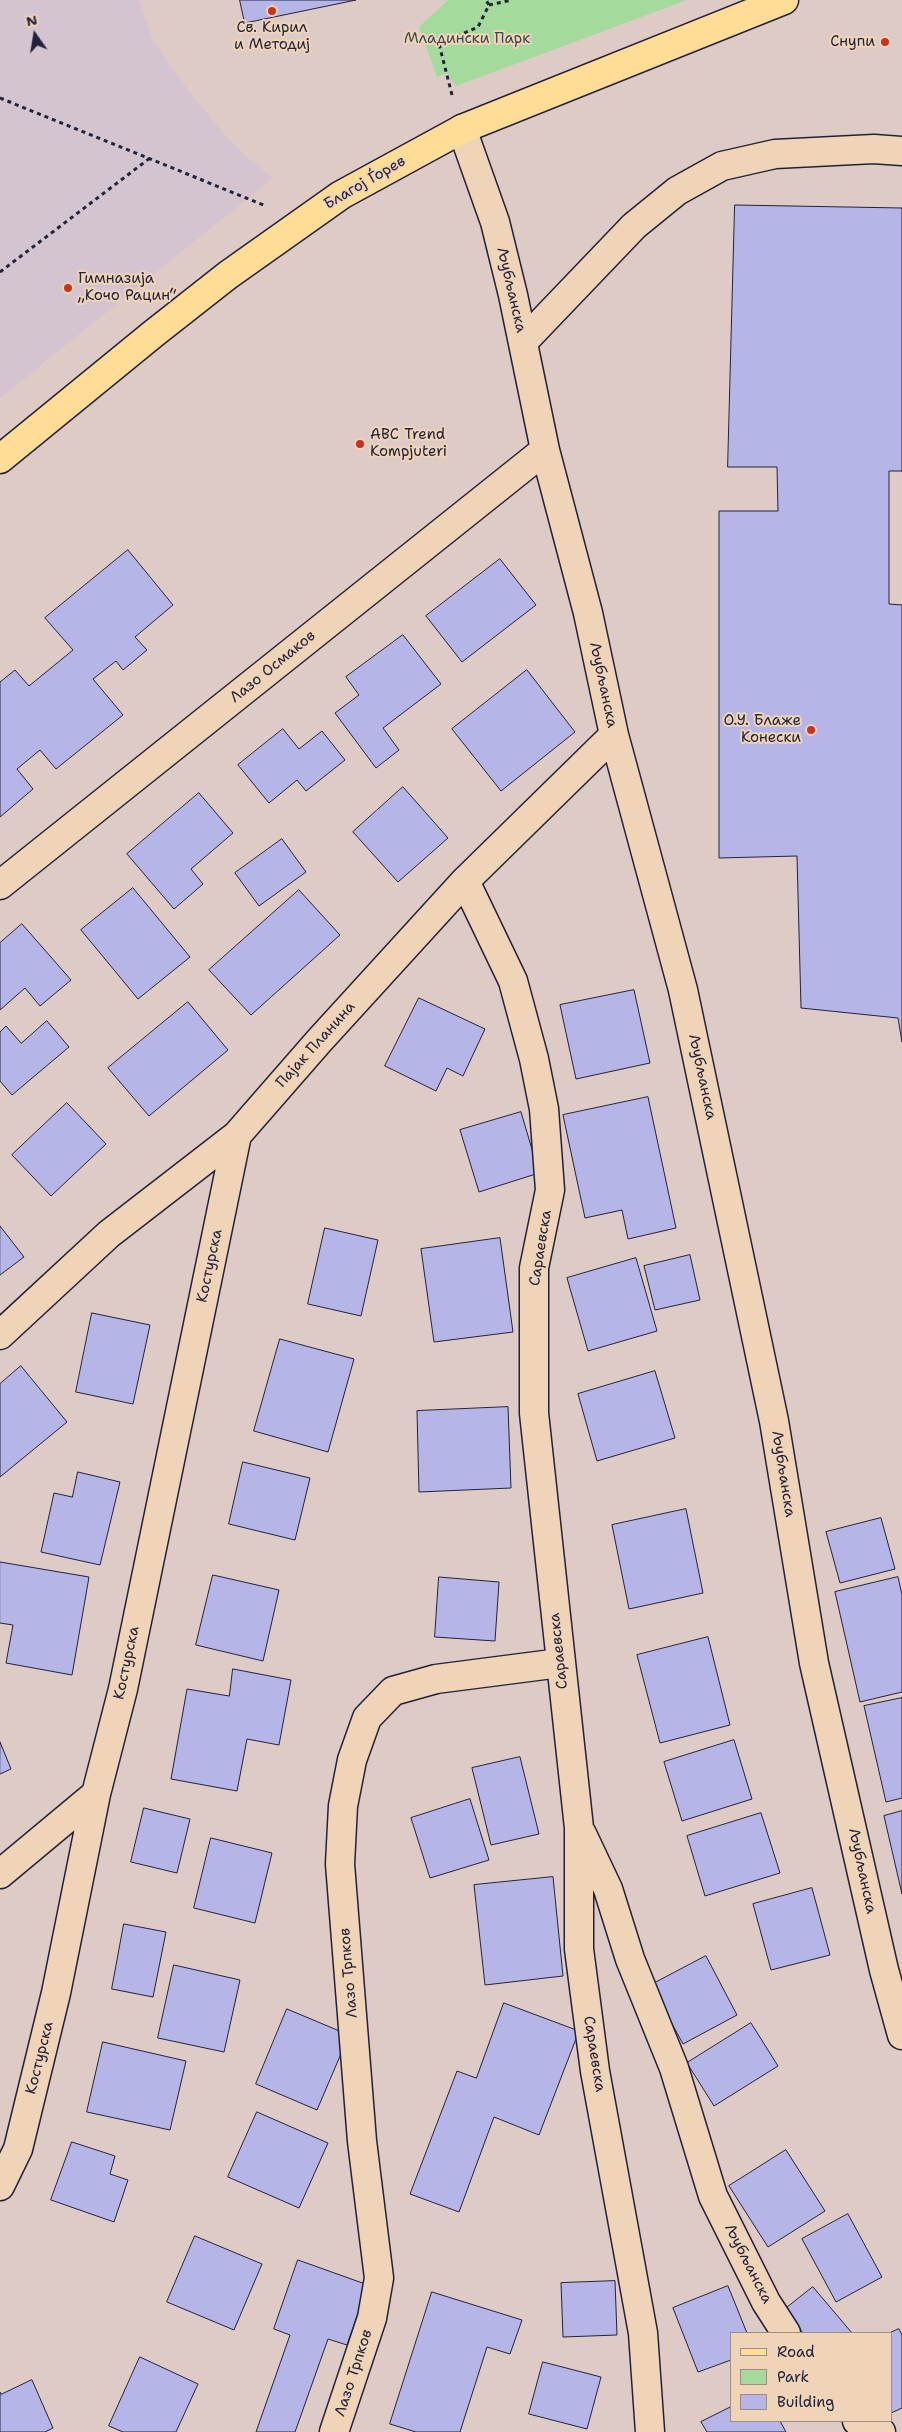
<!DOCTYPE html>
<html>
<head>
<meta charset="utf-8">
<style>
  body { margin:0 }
  #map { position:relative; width:902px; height:2432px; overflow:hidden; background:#dfcbc5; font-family:"Shantell Sans",sans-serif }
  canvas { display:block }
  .legend { position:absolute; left:730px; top:2332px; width:162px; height:90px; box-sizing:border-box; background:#f0d4b7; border:1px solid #9e8d85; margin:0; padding:6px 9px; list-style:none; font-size:15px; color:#22223b }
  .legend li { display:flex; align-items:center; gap:10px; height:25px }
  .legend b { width:25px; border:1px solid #9e8d85 }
  .north { position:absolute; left:10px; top:10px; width:50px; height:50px; -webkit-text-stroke:4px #f0d4b7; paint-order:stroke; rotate:347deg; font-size:14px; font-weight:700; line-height:20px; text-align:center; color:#22223b }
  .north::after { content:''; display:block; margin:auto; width:18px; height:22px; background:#22223b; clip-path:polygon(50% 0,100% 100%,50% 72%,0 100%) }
</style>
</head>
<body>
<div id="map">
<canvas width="902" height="2432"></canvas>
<ul class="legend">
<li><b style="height:6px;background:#ffdd96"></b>Road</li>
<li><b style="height:14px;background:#a5da9d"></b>Park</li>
<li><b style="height:14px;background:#b6b5e7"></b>Building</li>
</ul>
<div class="north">N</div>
</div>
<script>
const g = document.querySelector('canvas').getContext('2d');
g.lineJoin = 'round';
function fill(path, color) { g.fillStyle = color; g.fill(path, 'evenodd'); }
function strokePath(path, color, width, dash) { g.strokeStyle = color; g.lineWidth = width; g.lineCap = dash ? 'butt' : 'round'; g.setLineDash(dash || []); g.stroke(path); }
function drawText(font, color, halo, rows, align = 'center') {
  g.font = font + ' "Shantell Sans",sans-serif'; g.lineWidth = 4; g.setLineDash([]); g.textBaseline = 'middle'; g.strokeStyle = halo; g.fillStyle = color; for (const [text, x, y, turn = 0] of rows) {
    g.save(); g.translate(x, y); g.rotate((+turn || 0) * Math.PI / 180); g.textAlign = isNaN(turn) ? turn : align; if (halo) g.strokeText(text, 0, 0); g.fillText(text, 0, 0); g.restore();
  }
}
const built = new Path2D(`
  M0 0H139L153 41 187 89 225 135 249 159 273 178 0 398Z`);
const green = new Path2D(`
  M448 0H687L456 86 447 73 437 77 419 27Z`);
const building = new Path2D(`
  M240 0H356L245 23Z
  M735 205 902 208V471H889V604L902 605V1042L898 1018 801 1008 797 856 719 858V511H778L777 467H728Z
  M128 550 173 605 135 637 147 650 123 670 116 661 93 679 123 715 56 769 40 750 17 769 33 789 0 817V682L15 670 29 686 73 650 45 618Z
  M500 559 536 605 462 662 426 616Z
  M403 635 441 684 383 728 399 750 376 768 335 713 359 695 346 677Z
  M527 670 575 732 501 791 452 729Z
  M283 729 299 749 322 731 345 760 306 791 297 780 269 803 238 765Z
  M403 787 448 838 398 882 353 832Z
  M199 793 233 833 191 869 203 884 174 909 127 854Z
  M282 839 306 872 259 906 235 873Z
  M133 888 190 957 138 999 81 930Z
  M299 890 340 935 251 1015 209 970Z
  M22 924 71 980 40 1006 25 988 0 1010V943Z
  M634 990 650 1063 576 1079 560 1005Z
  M419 998 485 1029 463 1076 447 1068 436 1091 385 1066Z
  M188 1002 228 1050 149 1116 108 1068Z
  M47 1021 69 1047 12 1095 0 1081V1032L6 1026 21 1043Z
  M648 1097 676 1228 628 1239 622 1210 585 1218 563 1115Z
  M67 1103 106 1144 51 1196 12 1155Z
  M521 1112 539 1173 479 1192 460 1130Z
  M0 1226 24 1257 0 1275Z
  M325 1228 378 1240 361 1316 308 1304Z
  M500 1238 513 1332 434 1342 421 1249Z
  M690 1255 700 1300 655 1310 644 1266Z
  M636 1258 657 1331 588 1351 567 1278Z
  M92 1313 150 1325 133 1404 76 1392Z
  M280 1339 354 1359 328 1452 254 1431Z
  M21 1366 67 1422 0 1477V1384Z
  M655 1371 675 1438 597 1461 578 1394Z
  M508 1407 511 1488 419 1492 417 1411Z
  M243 1462 310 1478 295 1540 229 1524Z
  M78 1472 120 1482 100 1565 41 1552 54 1493 72 1497Z
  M686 1509 703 1593 629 1609 612 1525Z
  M881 1518 895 1569 840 1583 826 1532Z
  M0 1562 89 1577 72 1675 6 1663 13 1625 0 1623Z
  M213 1575 279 1590 263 1661 196 1645Z
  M439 1577 499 1582 495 1641 435 1637Z
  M898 1577 902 1595V1692L860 1702 835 1592Z
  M708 1637 730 1725 660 1743 637 1655Z
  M233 1669 291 1680 279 1745 247 1739 237 1791 171 1779 187 1689 229 1696Z
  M902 1698V1798L886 1802 864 1706Z
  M734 1740 752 1799 682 1821 664 1762Z
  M0 1742 11 1769 0 1774Z
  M520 1757 539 1834 491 1845 472 1768Z
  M470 1799 489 1860 430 1878 411 1818Z
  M144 1808 190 1819 177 1873 131 1862Z
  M902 1811V1894L884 1816Z
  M761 1813 780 1873 705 1896 687 1836Z
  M211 1838 272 1853 255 1923 194 1908Z
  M553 1877 563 1976 485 1985 474 1885Z
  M812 1888 830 1955 771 1970 753 1904Z
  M124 1924 166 1932 153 1997 112 1989Z
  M706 1956 737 2015 683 2044 651 1985Z
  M174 1965 240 1980 224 2052 158 2038Z
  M504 2003 579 2031 539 2135 494 2117 459 2212 410 2194 457 2071 476 2078Z
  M287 2009 349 2035 317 2110 256 2084Z
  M751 2023 778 2066 714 2106 687 2063Z
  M103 2042 186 2061 170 2130 87 2112Z
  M257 2112 328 2143 299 2208 228 2177Z
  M72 2142 115 2156 110 2174 128 2180 114 2222 51 2200Z
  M786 2150 825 2211 768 2247 729 2186Z
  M848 2214 882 2277 836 2302 802 2239Z
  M195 2236 262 2264 234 2330 167 2302Z
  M298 2260 368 2285 347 2345 328 2339 295 2432H256L290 2335 274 2329Z
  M615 2281 617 2335 563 2337 561 2283Z
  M728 2286 747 2333H731V2360L698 2372 673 2308Z
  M813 2287 852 2333H803L784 2310Z
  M432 2292 522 2320 510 2354 487 2347 460 2432H416L390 2424Z
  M899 2329 902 2335V2408L891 2413 890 2333Z
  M140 2357 198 2384 176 2432H123L109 2426Z
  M543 2362 601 2377 587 2429 529 2414Z
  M32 2380 53 2428 45 2432H0V2392L1 2394Z
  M731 2407V2421H780L786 2432H707L701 2422Z`);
const path = new Path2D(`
  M489 5 512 0
  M452 95 439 44 478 27 489 5 486 0
  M0 98 266 206
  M0 272 150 158`);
const minor = new Path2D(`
  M462 129 495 222 513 295 545 450 588 613 614 735 683 990 774 1421 814 1663 884 1970 902 2035
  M523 342 634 226 677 191 722 166 775 154 874 149 902 151
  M465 881 513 981 534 1059 544 1109 550 1190 534 1268V1413L579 1828V1949L595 2071 643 2333 650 2432
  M0 885 545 450
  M0 1335 109 1234 237 1135 319 1041 465 881 614 735
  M582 1834 608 1889 630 1959 674 2068 713 2196 766 2302 786 2333
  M0 1874 96 1794
  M0 2186 18 2149 56 1993 96 1794 123 1689 237 1135
  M857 2421 881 2432
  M334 2432 372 2318 379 2278 362 2141 340 1864 343 1806 352 1760 367 1718 393 1691 436 1679 560 1663`);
const major = new Path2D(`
  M0 459 153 334 228 275 341 195 462 129 784 0`);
const markers = [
  [272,11,5,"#c8321e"],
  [885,42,5,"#c8321e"],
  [68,288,5,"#c8321e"],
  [360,444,5,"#c8321e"],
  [811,730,5,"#c8321e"]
];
const poiNames = [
  ["Св. Кирил",272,28,"center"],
  ["и Методиј",272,45,"center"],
  ["Снупи",875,42],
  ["Гимназија",78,279,"left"],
  ["„Кочо Рацин“",78,296,"left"],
  ["ABC Trend",370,435,"left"],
  ["Kompjuteri",370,452,"left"],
  ["О.У. Блаже",801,721],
  ["Конески",801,738]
];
const parkNames = [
  ["Младински Парк",467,39]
];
const streetNames = [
  ["Благој Ѓорев",365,183,-30],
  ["Љубљанска",511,290,77],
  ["Лазо Осмаков",273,667,-39],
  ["Љубљанска",603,685,78],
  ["Пајак Планина",316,1045,-48],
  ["Љубљанска",702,1077,78],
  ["Сараевска",541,1248,-81],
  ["Костурска",210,1266,-78],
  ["Љубљанска",783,1474,81],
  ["Сараевска",559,1651,-96],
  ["Костурска",127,1663,-78],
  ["Љубљанска",862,1871,78],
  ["Лазо Трпков",349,1973,-95],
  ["Сараевска",594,2054,81],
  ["Костурска",40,2058,-76],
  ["Љубљанска",748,2264,63],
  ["Лазо Трпков",354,2373,-72]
];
fill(built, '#d3c4cf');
fill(green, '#a5da9d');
fill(building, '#b6b5e7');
strokePath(building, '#22223b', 1);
strokePath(minor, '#22223b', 31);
strokePath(major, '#22223b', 31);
strokePath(path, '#22223b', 3, [4, 4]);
strokePath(minor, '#f0d4b7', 28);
strokePath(major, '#ffdd96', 28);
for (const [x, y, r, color] of markers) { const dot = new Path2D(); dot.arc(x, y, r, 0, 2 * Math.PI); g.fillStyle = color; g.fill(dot); strokePath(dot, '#f0d4b7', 2); }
drawText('15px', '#22223b', '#f0d4b7', poiNames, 'right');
drawText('15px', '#3c474f', '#f0d4b7', parkNames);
drawText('15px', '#22223b', '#f0d4b7', streetNames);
</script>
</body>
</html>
